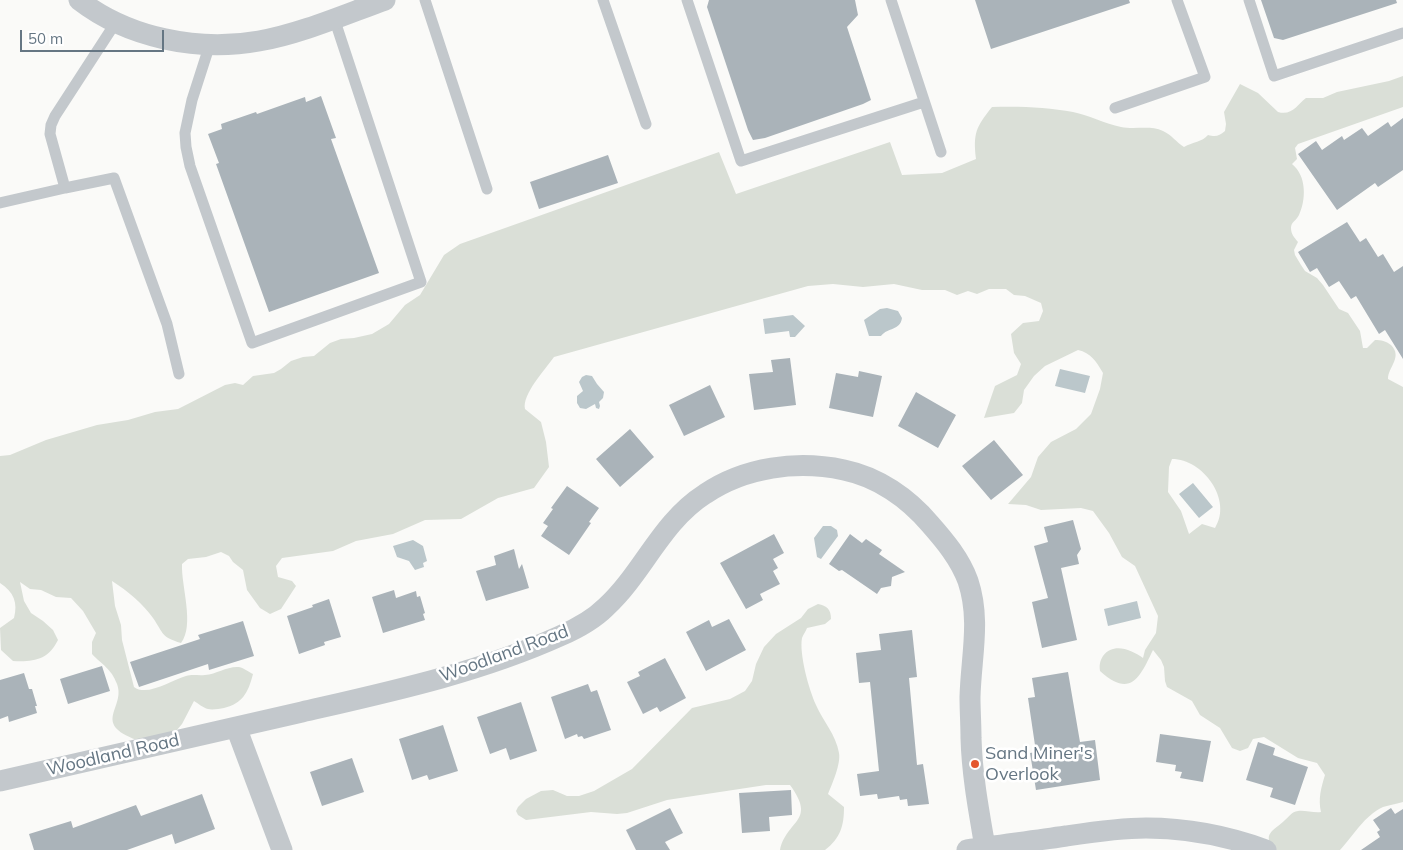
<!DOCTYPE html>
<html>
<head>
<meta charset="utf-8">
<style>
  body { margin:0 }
  #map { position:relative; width:1403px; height:850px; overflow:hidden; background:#fafaf8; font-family:Mulish,sans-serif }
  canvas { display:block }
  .scale { position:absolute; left:20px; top:30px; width:144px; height:22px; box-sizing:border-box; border:2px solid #657683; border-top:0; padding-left:6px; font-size:15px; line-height:18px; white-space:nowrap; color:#657683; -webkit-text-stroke:4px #fff; paint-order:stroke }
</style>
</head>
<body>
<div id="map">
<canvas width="1403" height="850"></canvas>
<div class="scale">50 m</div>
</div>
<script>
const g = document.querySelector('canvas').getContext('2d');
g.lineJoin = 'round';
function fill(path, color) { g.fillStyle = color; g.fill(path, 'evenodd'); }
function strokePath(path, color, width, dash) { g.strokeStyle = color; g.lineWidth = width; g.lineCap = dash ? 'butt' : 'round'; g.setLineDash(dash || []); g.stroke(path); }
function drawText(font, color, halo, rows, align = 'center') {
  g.font = font + ' Mulish,sans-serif'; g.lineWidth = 5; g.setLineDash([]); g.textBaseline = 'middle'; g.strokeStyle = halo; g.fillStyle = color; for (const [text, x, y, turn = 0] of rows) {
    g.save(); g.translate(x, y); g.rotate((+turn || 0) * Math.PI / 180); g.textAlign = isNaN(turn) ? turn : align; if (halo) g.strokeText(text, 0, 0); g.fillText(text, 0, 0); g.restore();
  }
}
const green = new Path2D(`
  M1403 76V107L1298 144 1295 148 1297 159 1292 164C1307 176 1306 200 1299 215 1296 221 1291 222 1291 228 1291 234 1294 237 1298 242L1294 250 1295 255 1301 265 1305 271 1317 278 1323 285 1339 309 1348 313 1360 331 1363 348H1367L1375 340C1381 340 1386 341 1391 345 1403 357 1388 367 1388 379L1403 387V802C1397 804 1389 805 1383 807 1364 816 1354 835 1340 850H1276C1260 834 1274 831 1285 820 1290 816 1291 812 1298 811 1304 810 1314 813 1321 812 1318 799 1321 788 1325 775L1317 763 1298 758 1264 737 1253 739 1248 748 1240 751 1232 748 1220 728 1200 715 1192 701 1167 687 1165 681 1164 667 1161 660 1153 650C1140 677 1131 699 1100 671 1099 665 1100 661 1103 656 1114 642 1131 650 1143 658L1145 650 1156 633 1158 616 1135 566 1122 557 1109 533 1093 511 1081 508 1041 510 1026 505 1008 504 1031 477 1038 457 1051 442 1076 429 1091 414 1100 389 1103 373C1096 361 1091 353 1078 350L1045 366 1034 376 1024 390 1022 403 1014 413 984 418 995 386 1017 375 1021 364 1014 353 1011 334 1023 323 1039 321 1043 311 1041 303 1025 296 1014 295 1006 289H989L977 294 968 291 957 295 945 290H922L894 284 863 287 833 284 808 286 554 357C545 370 522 394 525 409L541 422 546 442 549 467 534 488 498 498 461 519 425 520 393 534 356 541 333 551 282 558 276 566 278 577 292 581 296 586 281 609 270 614 260 608 247 590 243 570 233 562 229 556 221 552 206 557 188 559 182 564C181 586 195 625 181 643 161 637 164 634 153 618 143 604 128 591 112 581L115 606 121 625 122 640 134 687C147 697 172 680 186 676 193 674 198 676 205 675 217 674 227 666 239 667 244 668 249 672 253 674 248 693 243 703 224 708 219 709 212 710 208 709 203 708 198 703 194 701L182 724 176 731 137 740C91 723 126 708 117 684 111 668 102 665 92 654V642L96 633 83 611 71 598 56 597 41 590 30 589 20 582 24 601 31 613 43 621 53 630 58 640C48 660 34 662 13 661L1 650 0 628 14 618C18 603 14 592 0 583V456L10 455 46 440 97 425 128 420 155 412 178 409 225 385 235 383 243 385 253 376 274 373 281 369 291 361 303 357 314 356 330 343 341 339 354 338 372 334 389 324 405 305 420 295 444 255 460 244 719 152 736 194 890 142 902 175 942 173 976 159C973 133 976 127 992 107 1018 106 1048 107 1073 112 1089 115 1105 124 1121 127 1135 130 1150 125 1163 131 1172 135 1176 142 1184 147 1193 142 1202 142 1208 135 1216 137 1219 136 1225 131L1226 124 1224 112 1240 84 1258 93 1278 112C1292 116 1297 105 1306 98H1323L1337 92 1389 81ZM1172 459C1203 459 1233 500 1215 528L1202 524 1189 534 1181 511 1168 492 1169 467Z
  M818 604C827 606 831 609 831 619L825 624 807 628C806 631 803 635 802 638 799 654 809 690 816 705 823 721 836 735 839 753 841 764 832 784 828 794L844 807C844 825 841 838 825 850H780C787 819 817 822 790 785H766L667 800 627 813 617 814 591 812 526 820 518 815 516 811 518 807 526 799 541 791 553 790 567 796H579L594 791 632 769 692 708 730 699 745 691 752 681 756 664 764 647 776 634 801 618 808 609Z`);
const water = new Path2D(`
  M887 308 898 311 902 318C900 331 888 327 881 336H869L864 320 880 309Z
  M793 315 805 326 795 337H790L789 331 765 334 763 319Z
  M1060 369 1090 376 1085 393 1055 386Z
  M586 375 592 376 597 384 604 392 603 398 599 402 600 406 599 409 596 408 595 404 586 409 580 408 577 403V396L583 391 579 382 582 377Z
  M1193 483 1213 507 1199 518 1179 494Z
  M823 526H831L837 530 838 536 821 559 817 557 814 538Z
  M413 540 423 546 427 561 423 563 424 567 415 570 409 561 397 557 393 546Z
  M1137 601 1141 618 1108 626 1104 609Z`);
const building = new Path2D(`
  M709 0H855L858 15 847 27 871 100 863 104 765 138 753 140 748 130 707 7Z
  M975 0H1129L1130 3 991 49Z
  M1261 0H1396L1397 3 1283 40 1274 38Z
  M321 96 336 138 331 139 379 273 269 312 216 164 219 163 208 134 222 129 221 124 256 112 257 114 305 97 306 102Z
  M1403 118V170L1378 187 1375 183 1337 210 1298 154 1316 141 1322 150 1342 136 1344 140 1362 128 1368 136 1388 122 1391 127Z
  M608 155 618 183 539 209 530 182Z
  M1347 222 1360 242 1366 238 1378 257 1383 254 1394 272 1403 266V359L1385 330 1379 334 1356 296 1351 299 1339 281 1329 287 1317 268 1310 272 1298 252Z
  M790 358 796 405 754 410 749 374 773 372 771 360Z
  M859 371 882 376 873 417 829 408 836 373 858 377Z
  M710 385 725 417 684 436 669 405Z
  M916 392 956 415 938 448 898 426Z
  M630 429 654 457 620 487 596 459Z
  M994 440 1023 475 991 500 962 466Z
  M567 486 599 508 589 522 591 523 569 555 541 536 548 526 543 523 553 509 551 508Z
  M1073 520 1081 549 1077 555 1079 564 1061 568 1077 640 1042 648 1032 602 1048 598 1034 546 1048 542 1044 527Z
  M774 534 784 553 773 559 778 568 773 571 780 584 760 594 763 600 746 609 720 563Z
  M850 534 862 543 866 539 882 550 879 554 905 572 892 577 891 586 881 588 877 594 842 570 839 571 829 564Z
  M514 549 519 569 522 564 529 588 486 601 476 571 496 565 494 556Z
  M394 590 396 598 416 591 417 597 420 596 425 613 423 614 425 620 383 633 372 597Z
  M329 599 341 637 324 642 325 645 299 654 287 616 313 607 312 605Z
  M729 619 746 650 706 671 686 632 709 620 712 627Z
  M243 621 254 656 209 670 208 664 139 687 130 662 200 639 198 635Z
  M912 630 917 677 909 678 917 765 923 764 929 804 908 806 907 799 900 800 899 796 878 799 877 794 860 796 857 774 879 771 870 682 859 683 856 653 881 650 879 634Z
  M665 658 686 698 660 712 657 707 643 714 627 682 640 676 638 672Z
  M102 666 110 691 68 704 60 679Z
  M1068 672 1080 742 1095 740 1100 780 1036 790 1030 753 1036 752 1028 698 1035 697 1032 678Z
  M24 673 29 689H32L37 706H35L37 713 9 722 8 716 0 719V680Z
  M588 684 591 692 597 690 611 730 584 739 582 736 578 737 577 734 565 739 551 697Z
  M521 702 537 751 510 760 506 748 490 754 477 717Z
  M443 725 458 771 429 780 427 775 412 780 399 739Z
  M1160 734 1211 741 1203 782 1180 778 1182 772 1175 771 1176 765 1156 762Z
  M1258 742 1275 748 1273 755 1308 767 1295 805 1270 797 1273 788 1246 780Z
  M352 758 364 792 322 806 310 772Z
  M791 790 792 815 769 817 770 831 742 833 739 793Z
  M202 794 215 829 175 844 172 834 127 850H34L29 834 71 821 73 828 136 805 141 816Z
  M670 808 683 833 665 842 670 850H636L626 830Z
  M1391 808 1395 814 1403 809V850H1361L1380 837 1377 832 1380 830 1373 820Z`);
const service = new Path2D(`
  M425 0 487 189
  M603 0 646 124
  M687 0 741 161 924 102
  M891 0 941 152
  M1249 0 1274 76 1403 33
  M210 44 192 100 185 133 186 147 190 166 252 343 421 282 334 18
  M1115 108 1205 77 1177 0
  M65 188 114 178 167 324 179 374
  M0 203 65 188 50 134 51 125 55 116 116 22`);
const minor = new Path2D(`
  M79 0C128 38 198 52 259 41 300 34 346 14 385 0
  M236 727 282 850
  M0 781C101 758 202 735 302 712 389 692 478 673 560 636 576 629 593 620 606 607 643 573 661 522 705 494 745 467 797 460 844 470 878 477 908 498 930 524 945 541 960 559 968 581 981 620 971 657 970 697 970 711 971 724 971 738 972 775 979 812 985 847
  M967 850C1000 845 1033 841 1066 836 1093 832 1119 828 1146 828 1186 828 1228 836 1266 850`);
const markers = [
  [975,764,5,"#e4572e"]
];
const streetNames = [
  ["Woodland Road",504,654,-20],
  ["Woodland Road",113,755,-13]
];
const poiNames = [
  ["Sand Miner's",985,754],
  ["Overlook",985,775]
];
fill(green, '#dadfd7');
fill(water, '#bbc7cb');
fill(building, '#aab3b9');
strokePath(service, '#c3c8cc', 11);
strokePath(minor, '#c3c8cc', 21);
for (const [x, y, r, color] of markers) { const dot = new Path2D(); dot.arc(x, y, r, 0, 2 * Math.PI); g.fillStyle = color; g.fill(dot); strokePath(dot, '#fff', 2); }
drawText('18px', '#657683', '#fff', streetNames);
drawText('18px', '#657683', '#fff', poiNames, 'left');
</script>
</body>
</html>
